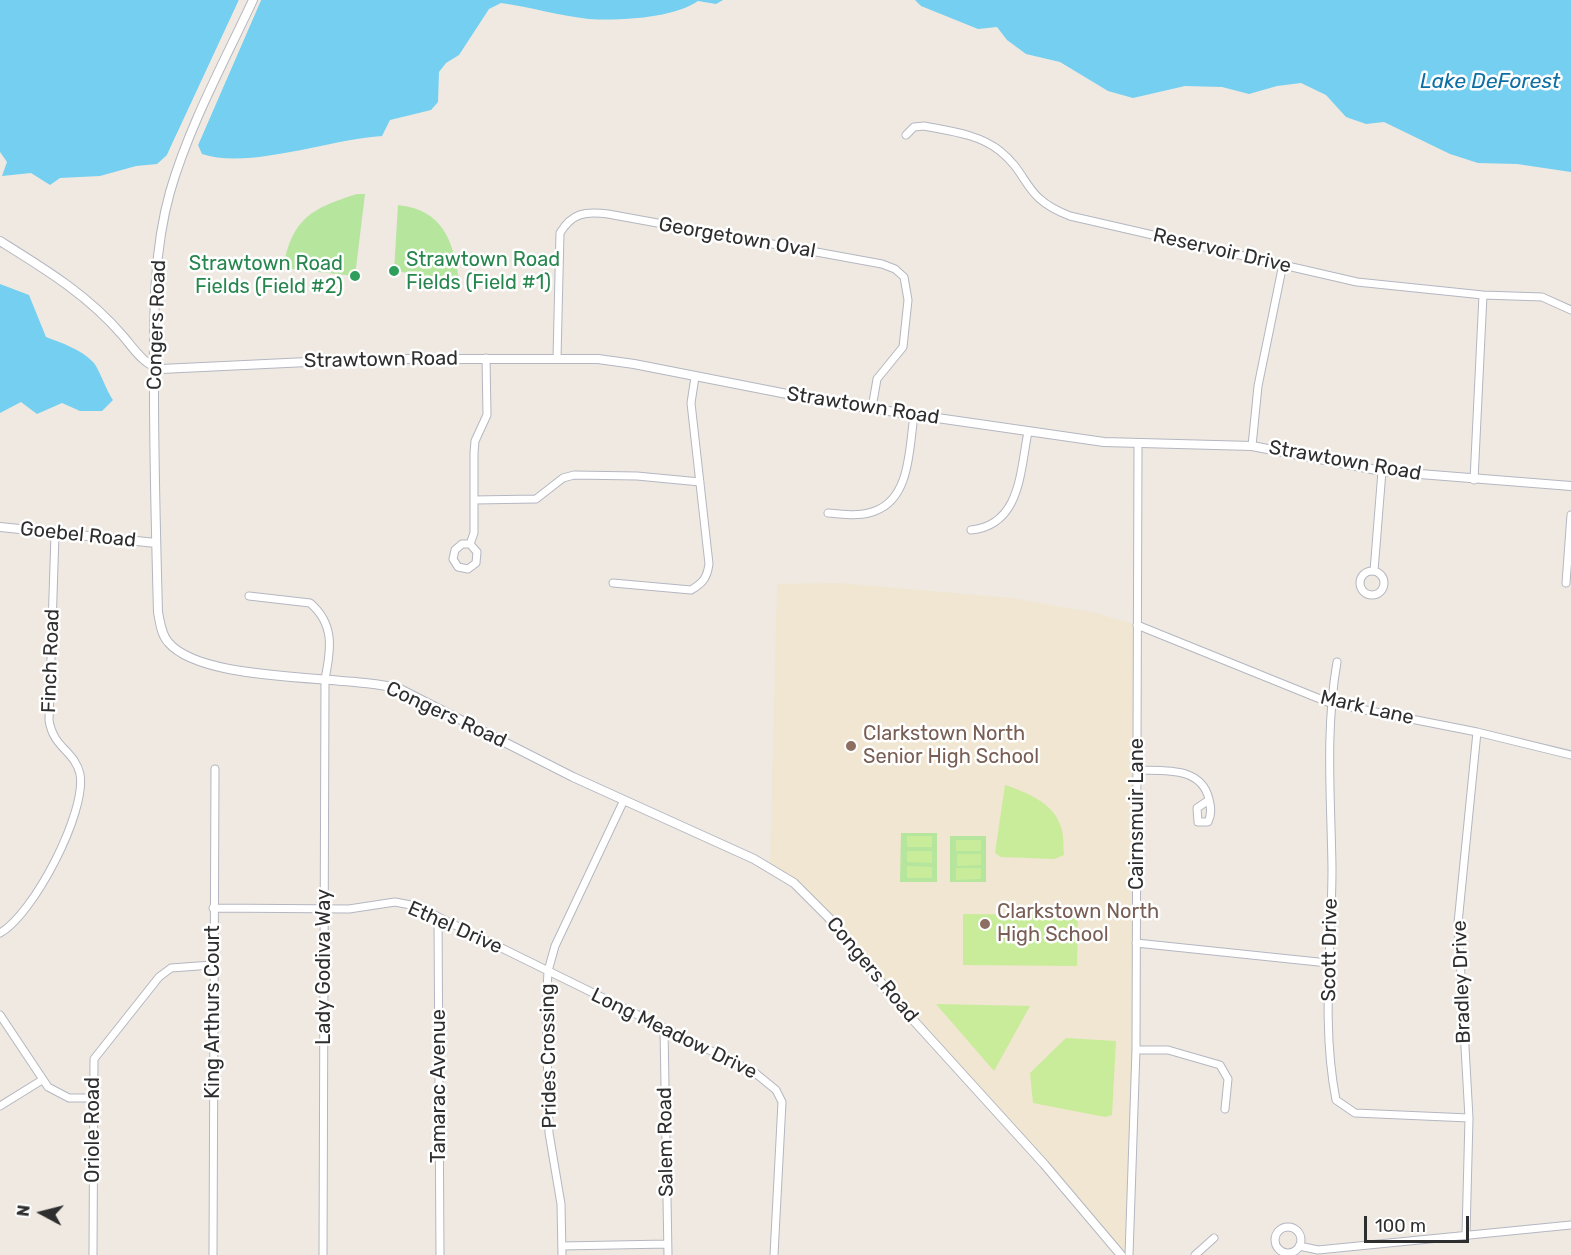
<!DOCTYPE html>
<html>
<head>
<meta charset="utf-8">
<style>
  body { margin:0 }
  #map { position:relative; width:1571px; height:1255px; overflow:hidden; background:#efe9e1; font-family:Rubik,sans-serif }
  canvas { display:block }
  .north { position:absolute; left:12px; top:1183px; width:60px; height:60px; -webkit-text-stroke:4px #fff; paint-order:stroke; rotate:277deg; font-size:16px; font-weight:700; line-height:24px; text-align:center; color:#2e2e2e }
  .north::after { content:''; display:block; margin:auto; width:21px; height:27px; background:#2e2e2e; clip-path:polygon(50% 0,100% 100%,50% 72%,0 100%) }
  .scale { position:absolute; left:1364px; top:1216px; width:105px; height:27px; box-sizing:border-box; border:3px solid #2e2e2e; border-top:0; padding-left:8px; font-size:18px; line-height:21px; white-space:nowrap; color:#2e2e2e; -webkit-text-stroke:4px #fff; paint-order:stroke }
</style>
</head>
<body>
<div id="map">
<canvas width="1571" height="1255"></canvas>
<div class="north">N</div>
<div class="scale">100 m</div>
</div>
<script>
const g = document.querySelector('canvas').getContext('2d');
g.lineJoin = 'round';
function fill(path, color) { g.fillStyle = color; g.fill(path, 'evenodd'); }
function strokePath(path, color, width, dash) { g.strokeStyle = color; g.lineWidth = width; g.lineCap = dash ? 'butt' : 'round'; g.setLineDash(dash || []); g.stroke(path); }
function drawText(font, color, halo, rows, align = 'center') {
  g.font = font + ' Rubik,sans-serif'; g.lineWidth = 5; g.setLineDash([]); g.textBaseline = 'middle'; g.strokeStyle = halo; g.fillStyle = color; for (const [text, x, y, turn = 0] of rows) {
    g.save(); g.translate(x, y); g.rotate((+turn || 0) * Math.PI / 180); g.textAlign = isNaN(turn) ? turn : align; if (halo) g.strokeText(text, 0, 0); g.fillText(text, 0, 0); g.restore();
  }
}
const education = new Path2D(`
  M838 583 1012 598 1096 613 1137 625V842L1129 1255H1121L818 906 770 867 777 584Z`);
const green = new Path2D(`
  M357 194H365L355 276 283 268C292 218 312 208 357 194Z
  M398 205C443 210 453 240 459 280L394 271Z
  M901 833H937V882H900Z
  M950 836H986V882H950Z`);
const pitch = new Path2D(`
  M1005 785C1026 792 1054 803 1061 827 1064 835 1063 847 1064 855L1054 859 1001 857 995 853Z
  M907 836H932V847H907Z
  M956 840H981V851H956Z
  M907 851H932V863L907 862Z
  M957 854H981V865L957 866Z
  M907 866 932 867V878H907Z
  M956 868H981V879L956 880Z
  M963 914 1078 915 1077 966 963 965Z
  M936 1004 1030 1006 994 1071Z
  M1066 1038 1116 1041 1112 1115 1105 1117 1033 1103 1030 1073Z`);
const water = new Path2D(`
  M0 0H239L167 155 157 164 136 166 100 176 60 178 50 185 31 173 2 176 7 162 0 152Z
  M261 0H723L716 4 698 1C674 18 619 21 589 19 560 16 531 7 501 3L489 9 459 55 446 63 439 72 438 102 431 110 390 120 382 136C330 139 248 170 202 154L198 145Z
  M915 0H1571V172L1517 164 1478 163 1450 154 1384 122 1366 124 1346 117 1326 95 1301 83 1277 86 1249 94 1222 87 1185 86 1133 98 1108 91 1060 62 1026 54 1007 40 997 27 978 29 921 6Z
  M0 284 29 295 46 337C61 343 81 349 93 362 99 368 106 390 113 400L102 411H80L62 403 37 414 21 402 0 413Z`);
const pier = new Path2D(`
  M239 0H242L194 106 171 154 167 155Z
  M257 0H261L198 145 195 146Z`);
const minor = new Path2D(`
  M906 135 914 127 924 126C949 131 979 134 1000 151 1031 176 1022 198 1070 216L1357 282 1483 295 1542 297 1571 310
  M557 358 560 233C572 213 585 211 608 214L882 264 895 269 904 277 908 300 903 347 877 379 872 408
  M1252 446 1258 386 1283 264
  M1474 480 1483 295
  M474 500 536 499 563 478 574 475 637 476 700 482
  M828 513C844 514 861 517 875 511 911 498 909 447 914 416
  M971 530C1021 525 1020 471 1028 432
  M470 544 477 552 476 563 468 569 458 567 453 559 455 550 462 544H470L474 533V453L475 441 487 415 486 358
  M1360 583a12 12 0 1 1 24 0a12 12 0 1 1-24 0Z
  M1374 571 1382 471
  M613 583 691 590C703 583 707 578 709 564L691 403 695 377
  M1566 583 1571 515
  M249 596 310 603C335 624 331 650 325 679L323 1255
  M1137 625 1330 703 1477 732 1571 755
  M1337 662C1325 731 1331 798 1332 868 1332 945 1321 1024 1336 1100L1355 1113 1469 1118
  M1138 770C1164 771 1201 766 1209 799 1211 807 1212 814 1208 822H1198L1197 808 1209 800
  M213 908 349 909 395 902 416 906 754 1072 776 1090 782 1102 774 1255
  M438 918 440 1255
  M0 933C33 915 87 812 80 774 75 751 53 748 49 720L55 534
  M1136 943 1328 963
  M0 1015 48 1087 69 1098H94
  M664 1029 668 1255
  M1136 1050H1168L1220 1065 1228 1079 1225 1109
  M0 1106 42 1080
  M1275 1240a13 13 0 1 1 26 0a13 13 0 1 1-26 0Z
  M1466 1234 1469 1118 1458 923 1477 732
  M562 1246 667 1244
  M1299 1246 1318 1250 1571 1225
  M93 1255 94 1059 159 977 171 968 212 965
  M213 1255 215 769
  M562 1255 561 1204 549 1133 546 1009 548 971 555 946 624 800
  M1129 1255 1136 1050 1138 444
  M1195 1255 1214 1238`);
const tertiary = new Path2D(`
  M253 0C224 62 189 126 170 192 152 256 154 324 154 390 154 464 156 538 158 612 160 622 161 634 168 642 203 684 346 674 400 689L573 777 754 859 794 883 828 917 896 1001 1044 1164 1121 1255
  M0 241C45 269 88 295 123 336 134 349 144 365 161 369L370 359H598L634 364 833 403 1104 442 1252 446 1382 471 1571 486
  M0 527 156 543`);
const markers = [
  [394,271,6,"#2e9e5b"],
  [355,276,6,"#2e9e5b"],
  [851,746,6,"#8d6e63"],
  [985,924,6,"#8d6e63"]
];
const streetNames = [
  ["Georgetown Oval",737,238,10],
  ["Reservoir Drive",1222,251,13],
  ["Congers Road",157,325,-88],
  ["Strawtown Road",381,360,-1],
  ["Strawtown Road",863,406,9],
  ["Strawtown Road",1345,461,10],
  ["Goebel Road",78,535,6],
  ["Finch Road",51,661,-88],
  ["Mark Lane",1367,708,13],
  ["Congers Road",446,715,25],
  ["Cairnsmuir Lane",1137,814,-90],
  ["Ethel Drive",455,928,24],
  ["Scott Drive",1330,950,-89],
  ["Lady Godiva Way",324,967,-90],
  ["Congers Road",872,970,50],
  ["Bradley Drive",1462,982,-92],
  ["King Arthurs Court",213,1012,-90],
  ["Long Meadow Drive",674,1034,26],
  ["Prides Crossing",549,1056,-91],
  ["Tamarac Avenue",439,1086,-90],
  ["Oriole Road",93,1130,-90],
  ["Salem Road",666,1142,-91]
];
const leisureNames = [
  ["Strawtown Road",406,260],
  ["Fields (Field #1)",406,283],
  ["Strawtown Road",343,264,"right"],
  ["Fields (Field #2)",343,287,"right"]
];
const educationNames = [
  ["Clarkstown North",863,734],
  ["Senior High School",863,757],
  ["Clarkstown North",997,912],
  ["High School",997,935]
];
const waterNames = [
  ["Lake DeForest",1490,82]
];
fill(education, '#f0e6d1');
fill(green, '#b6e59e');
fill(pitch, '#c9ec9a');
fill(water, '#75cff0');
fill(pier, '#efe9e1');
strokePath(minor, '#b4b7c1', 9);
strokePath(tertiary, '#b4b7c1', 10);
strokePath(minor, '#fff', 7);
strokePath(tertiary, '#fff', 8);
for (const [x, y, r, color] of markers) { const dot = new Path2D(); dot.arc(x, y, r, 0, 2 * Math.PI); g.fillStyle = color; g.fill(dot); strokePath(dot, '#fff', 2); }
drawText('20px', '#2e2e2e', '#fff', streetNames);
drawText('20px', '#27864d', '#fff', leisureNames, 'left');
drawText('20px', '#785e54', '#fff', educationNames, 'left');
drawText('italic 21px', '#0d6fa3', '#fff', waterNames);
</script>
</body>
</html>
